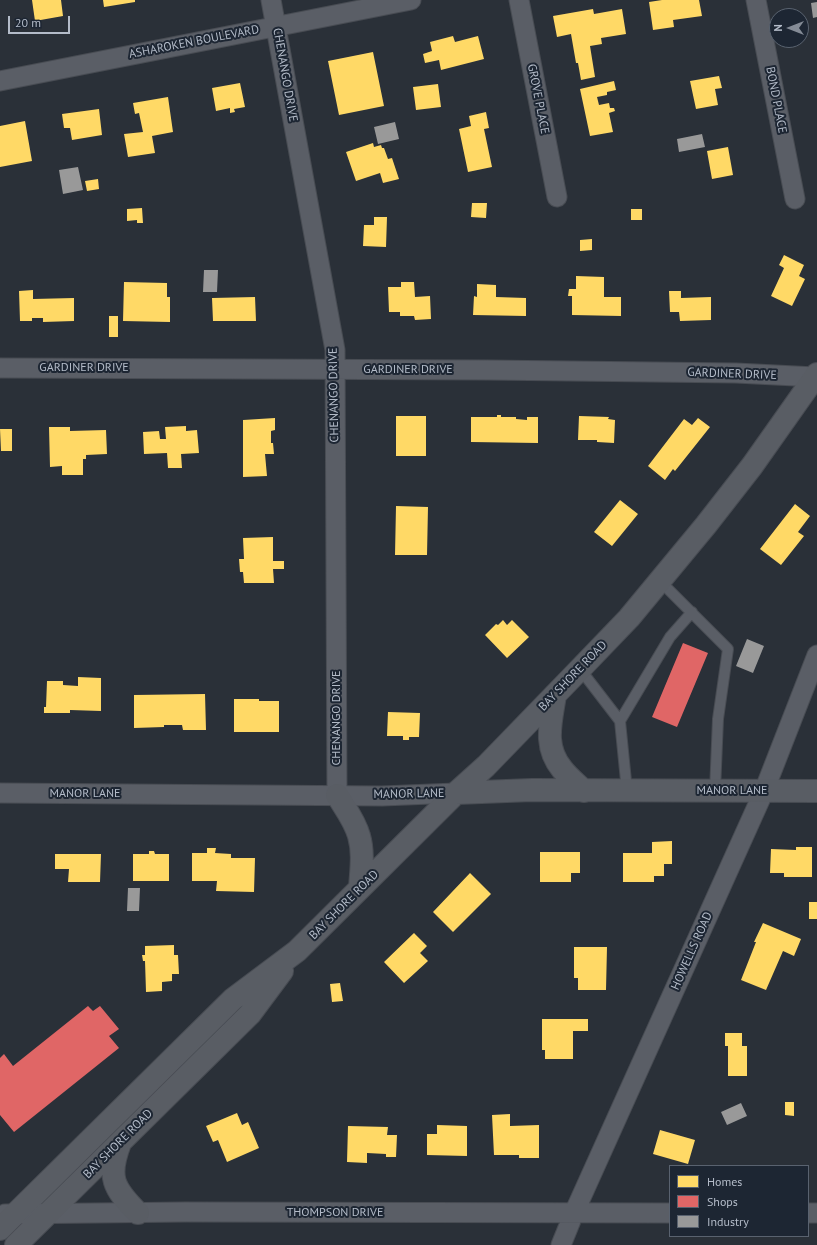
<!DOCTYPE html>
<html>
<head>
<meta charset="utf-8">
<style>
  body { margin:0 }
  #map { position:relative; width:817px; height:1245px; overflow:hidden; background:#2a3038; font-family:"PT Sans",sans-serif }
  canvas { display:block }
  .legend { position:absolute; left:669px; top:1165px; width:140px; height:72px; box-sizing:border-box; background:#1d2633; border:1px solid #59626f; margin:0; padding:5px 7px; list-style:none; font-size:12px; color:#b4bcc9 }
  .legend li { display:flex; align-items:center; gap:8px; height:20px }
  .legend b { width:20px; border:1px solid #59626f }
  .north { position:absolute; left:769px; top:8px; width:40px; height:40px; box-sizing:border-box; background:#1d2633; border:1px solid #59626f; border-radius:50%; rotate:270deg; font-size:11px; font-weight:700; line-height:16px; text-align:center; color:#b4bcc9 }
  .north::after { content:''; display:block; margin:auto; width:14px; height:18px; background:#848b96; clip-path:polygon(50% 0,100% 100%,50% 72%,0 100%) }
  .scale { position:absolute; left:8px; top:16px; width:62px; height:18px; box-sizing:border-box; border:2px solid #b4bcc9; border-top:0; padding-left:5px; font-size:12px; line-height:14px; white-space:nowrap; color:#b4bcc9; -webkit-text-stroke:3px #1d2633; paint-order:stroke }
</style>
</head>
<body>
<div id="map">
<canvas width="817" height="1245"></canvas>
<ul class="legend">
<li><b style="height:11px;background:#ffd966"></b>Homes</li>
<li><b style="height:11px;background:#e06666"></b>Shops</li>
<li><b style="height:11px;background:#999"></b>Industry</li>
</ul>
<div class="north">N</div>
<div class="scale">20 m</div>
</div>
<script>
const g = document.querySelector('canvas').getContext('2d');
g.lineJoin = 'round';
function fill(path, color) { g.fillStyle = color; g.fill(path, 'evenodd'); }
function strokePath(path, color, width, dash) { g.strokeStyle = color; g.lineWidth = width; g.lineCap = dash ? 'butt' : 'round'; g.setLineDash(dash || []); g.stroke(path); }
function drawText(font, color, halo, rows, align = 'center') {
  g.font = font + ' "PT Sans",sans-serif'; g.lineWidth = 4; g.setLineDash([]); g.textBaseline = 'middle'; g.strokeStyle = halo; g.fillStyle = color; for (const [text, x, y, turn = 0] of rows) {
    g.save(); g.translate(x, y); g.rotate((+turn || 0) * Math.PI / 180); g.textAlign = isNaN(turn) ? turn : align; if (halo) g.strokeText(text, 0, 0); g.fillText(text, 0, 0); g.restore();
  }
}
const homes = new Path2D(`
  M32 0H61L63 16 35 21Z
  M103 0H135V2L104 7Z
  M662 0H699L702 16 673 20 674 27 653 30 649 2Z
  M593 9 594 14 622 9 626 34 601 38 602 44 590 46 595 77 581 80 578 63H576L571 34 557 37 553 16Z
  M453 36 455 42 478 36 484 59 441 70 439 60 425 63 423 54 432 51 430 42Z
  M373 52 384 106 339 115 328 61Z
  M719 76 722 88 715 89 718 105 696 109 690 81Z
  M614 81 616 90 607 92V95L597 97 599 105 609 103 610 108H614L615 111 609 113 613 132 590 136 580 89Z
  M240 83 245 107 234 109 235 112 230 113V108L216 111 212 88Z
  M438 84 441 107 416 110 413 87Z
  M168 97 173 132 152 136 155 153 128 157 124 134 143 132 139 113 135 114 133 103Z
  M99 109 102 135 72 140 70 128H64L62 114Z
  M486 112 489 128 484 129 492 167 468 172 459 129 471 126 469 116Z
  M25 121 32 161 0 167V126Z
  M373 143 374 147 381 145 382 148H384L388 159 392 158 399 179 383 183 380 173 356 181 346 152Z
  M728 147 733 175 712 179 707 151Z
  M98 179 99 189 87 191 85 181Z
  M472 203H487L486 218 471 217Z
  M142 208 143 223H137V220L127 221V209Z
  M631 209H642V220H631Z
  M374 217H387L386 247 363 246 364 225H374Z
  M592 239V250L580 251V240Z
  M784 255 804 265 799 276 805 279 792 306 771 296 784 268 779 265Z
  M576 276 604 277V297H621V316L572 315V296H568L569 289H576Z
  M124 282 167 283V297H170V322L123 321Z
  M401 282H414L415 297 430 296 431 319 415 320 414 316H400V312H389L388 287H401Z
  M477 284 496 285V297L526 298V316L473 315 474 296 477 297Z
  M33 290V299L74 298V321L43 322V318H32V321H20L19 291Z
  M669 291H681V298L711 297V320L680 321 679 312H670Z
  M255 297 256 321H213L212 298Z
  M109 316H118V337H109Z
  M497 415H501V417H516V419L527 420V417H538V443L471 442V417H497Z
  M396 416H426V456H396Z
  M579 416 609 417 608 419 615 420 614 443 597 442V440H578Z
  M275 418V430L271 431V443H273L274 454H265L267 476 243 477V420Z
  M698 418 710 427 675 471 673 469 665 480 648 466 684 419 692 425Z
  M186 426V431L197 430 199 453 181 454 182 468H168L167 453 144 454 143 432 159 431 160 439H166L165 427Z
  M49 427H70V431L106 430 107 454 86 455V459H83V475H62V466L50 467Z
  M0 429H12V451H1Z
  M620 500 638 514 612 546 594 532Z
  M795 504 810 516 798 532 804 536 781 565 760 549Z
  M396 506 428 507 427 555H395Z
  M273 537V561H284V569H273L274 583H244L243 572H240L239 559H244L243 538Z
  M503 620 507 625 512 620 529 637 507 658 485 635 496 624 498 625Z
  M78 677 101 678V711L70 710V713H44V707H46L47 681H63V685L78 686Z
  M205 694 206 730H183L182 725H164V727L134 728V695Z
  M234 699H259V701H279V732H234Z
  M388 712 420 713 419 737H409V740H403V736H387Z
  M672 841V864H664V876H654V882H623V853H652V842Z
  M796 847H812V877H784V873H770L771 849 796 850Z
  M207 848H216L215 853 231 854V858H255L254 892 216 891 217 881H192V853H207Z
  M149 851H154L155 854H169V881H133V854H149Z
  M540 852H580V873H571V882H540Z
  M55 854H101L100 882H68L69 869H55Z
  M470 873 491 894 453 932 433 912Z
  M809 902H817V919H809Z
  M763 923 801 939 794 956 783 951 766 990 741 980 756 942H754Z
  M414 933 427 946 420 953 428 961 404 983 384 962Z
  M174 945V955H178L179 974H172V981L162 982V991L146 992 145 961H143L142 955H145V946Z
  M574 947H607L606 990H578V978H574Z
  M340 983 343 1001 332 1002 330 984Z
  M542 1019H588V1031H573V1059H545V1050H542Z
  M725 1033H742V1046H747V1076H728V1046H725Z
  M785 1102H794V1116L785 1115Z
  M237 1113 242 1125 248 1122 259 1148 227 1162 218 1140 213 1142 206 1126Z
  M510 1114V1126L539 1125V1158H519V1155H494L492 1115Z
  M437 1125 467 1126V1156L427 1155V1134H437Z
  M348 1126 388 1127 387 1135H397L396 1157H386V1154L367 1153V1163L347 1162Z
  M660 1130 695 1140 688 1164 653 1154Z`);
const shops = new Path2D(`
  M683 643 708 653 677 727 652 717Z
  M88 1006 93 1011 100 1006 119 1029 109 1036 119 1048 14 1132 0 1115V1058L4 1054 13 1066Z`);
const industry = new Path2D(`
  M817 2V17L813 18 811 3Z
  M395 122 399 139 378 144 374 127Z
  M702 134 705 147 679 152 677 139Z
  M78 167 83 190 63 194 59 170Z
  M204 270H218L217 292H203Z
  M747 639 764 646 753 673 736 666Z
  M128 888H140L139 911H127Z
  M741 1103 747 1116 727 1125 721 1112Z`);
const lane = new Path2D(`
  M660 581 728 649 718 719 715 791
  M580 669 620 721 627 791
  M620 721 670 637 692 612`);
const street = new Path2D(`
  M271 0 335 350 337 795
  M519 0 557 197
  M756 0 795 199
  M0 81 411 0
  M0 368 487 370 736 373 815 377
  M0 793 382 796 456 793
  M808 1213H817
  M5 1214 185 1212 670 1213
  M561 1245 574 1213 764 791 817 655`);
const secondary = new Path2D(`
  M555 695C551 722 543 746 562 769 568 777 577 784 584 791
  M456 793 532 790 817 791
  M337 795C345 808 355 821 359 836 364 853 361 871 360 888
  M120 1143C107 1177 113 1188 138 1213
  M0 1229 233 999 297 951 456 793 486 766 580 669 629 618 706 525 752 466 817 374
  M16 1245 250 1014 282 971`);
const streetNames = [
  ["ASHAROKEN BOULEVARD",194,42,-11],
  ["CHENANGO DRIVE",285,75,80],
  ["GROVE PLACE",538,99,79],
  ["BOND PLACE",776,100,79],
  ["GARDINER DRIVE",84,368],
  ["GARDINER DRIVE",408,370],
  ["GARDINER DRIVE",732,374,2],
  ["CHENANGO DRIVE",334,395,-91],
  ["BAY SHORE ROAD",573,676,-46],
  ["CHENANGO DRIVE",337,718,-90],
  ["MANOR LANE",732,791],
  ["MANOR LANE",85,794],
  ["MANOR LANE",409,794,-1],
  ["BAY SHORE ROAD",344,905,-45],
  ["HOWELLS ROAD",692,951,-66],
  ["BAY SHORE ROAD",118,1144,-45],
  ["THOMPSON DRIVE",335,1213]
];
fill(homes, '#ffd966');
fill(shops, '#e06666');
fill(industry, '#999');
strokePath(lane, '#484c53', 12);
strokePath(street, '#484c53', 21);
strokePath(secondary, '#484c53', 24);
strokePath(lane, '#5a5e66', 10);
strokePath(street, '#5a5e66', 19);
strokePath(secondary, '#595d64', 22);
drawText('12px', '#b4bcc9', '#1d2633', streetNames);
</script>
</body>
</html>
